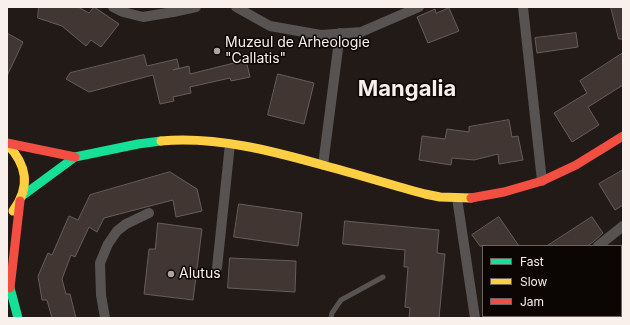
<!DOCTYPE html>
<html>
<head>
<meta charset="utf-8">
<style>
  body { margin:0 }
  #map { position:relative; width:630px; height:325px; overflow:hidden; background:#221a17; font-family:Inter,sans-serif }
  canvas { display:block }
  .frame { position:absolute; inset:0; border:8px solid #faf0eb; pointer-events:none }
  .legend { position:absolute; left:482px; top:245px; width:140px; height:72px; box-sizing:border-box; background:#0b0604; border:1px solid #6b6460; margin:0; padding:5px 7px; list-style:none; font-size:12px; color:#faf0eb }
  .legend li { display:flex; align-items:center; gap:8px; height:20px }
  .legend b { width:20px; border:1px solid #6b6460 }
</style>
</head>
<body>
<div id="map">
<canvas width="630" height="325"></canvas>
<div class="frame"></div>
<ul class="legend">
<li><b style="height:5px;background:#16e098"></b>Fast</li>
<li><b style="height:5px;background:#ffcf43"></b>Slow</li>
<li><b style="height:5px;background:#f24e42"></b>Jam</li>
</ul>
</div>
<script>
const g = document.querySelector('canvas').getContext('2d');
g.lineJoin = 'round';
function fill(path, color) { g.fillStyle = color; g.fill(path, 'evenodd'); }
function strokePath(path, color, width, dash) { g.strokeStyle = color; g.lineWidth = width; g.lineCap = dash ? 'butt' : 'round'; g.setLineDash(dash || []); g.stroke(path); }
function drawText(font, color, halo, rows, align = 'center') {
  g.font = font + ' Inter,sans-serif'; g.lineWidth = 3; g.setLineDash([]); g.textBaseline = 'middle'; g.strokeStyle = halo; g.fillStyle = color; for (const [text, x, y, turn = 0] of rows) {
    g.save(); g.translate(x, y); g.rotate((+turn || 0) * Math.PI / 180); g.textAlign = isNaN(turn) ? turn : align; if (halo) g.strokeText(text, 0, 0); g.fillText(text, 0, 0); g.restore();
  }
}
const building = new Path2D(`
  M39 7H78L89 13 94 7 119 24 101 47 91 40 86 46 62 26 38 18Z
  M611 7H623V39H619Z
  M449 8 459 31 428 43 417 17 435 9 436 13Z
  M7 33 23 42 7 76Z
  M576 33 578 47 537 53 535 38Z
  M623 53V85L588 107 599 125 572 142 554 113 587 93 580 81Z
  M144 55 147 66 177 59 179 68 173 70 189 66 190 74 246 60 250 77 231 81 230 78 190 87 191 93 173 97 174 101 160 104 153 75 89 92 66 79 70 73Z
  M278 74 314 83 304 124 268 115Z
  M509 120 512 137 518 136 523 160 499 164 498 154 474 160 452 158 451 165 419 160 422 136 445 139 447 129 469 132V127Z
  M623 170V205L615 210 599 184Z
  M170 172 197 189 202 211 176 217 173 200 104 218 97 232 89 227 75 257 71 255 62 279 66 294H70L76 318H52L47 300H42L38 276 48 253 52 255 69 216 78 220 90 195Z
  M239 204 302 213 298 246 234 237Z
  M499 217 519 246H480L472 235Z
  M592 217 603 233 593 242 587 246H547Z
  M345 221 439 230 437 253 445 254 439 318H409L410 308 405 307 408 267H404L405 250 343 244Z
  M158 223 202 229 193 300 144 294 149 249H155Z
  M230 258 296 261 295 292 228 288Z`);
const lane = new Path2D(`
  M564 316 565 318
  M331 318 332 313 341 300 383 277
  M616 318 620 316`);
const street = new Path2D(`
  M113 7 123 12 143 17 173 12 196 7
  M236 7 270 26 321 35 361 32 419 7
  M523 7 542 181
  M323 165 340 33
  M457 198 475 318
  M598 246 623 226
  M217 268 230 144
  M105 318 101 295 100 263 108 244 117 231 126 224 149 213
  M497 318 500 316`);
const fast = new Path2D(`
  M22 196 75 157 138 144 161 141
  M7 284 10 288 18 318`);
const slow = new Path2D(`
  M161 141C216 136 273 151 326 166 359 175 392 185 425 194L440 197 471 198
  M7 144C27 165 31 186 13 211`);
const jam = new Path2D(`
  M7 143 75 157
  M471 198 504 192 542 181 576 165 623 136
  M10 288 20 201`);
const markers = [
  [217,51,4,"#aea5a1"],
  [171,274,4,"#aea5a1"]
];
const poiNames = [
  ["Muzeul de Arheologie",225,43],
  ["\"Callatis\"",225,59],
  ["Alutus",179,274]
];
const townNames = [
  ["Mangalia",407,89]
];
fill(building, '#423633');
strokePath(building, '#655e5b', 1);
strokePath(lane, '#565352', 5);
strokePath(street, '#565352', 10);
strokePath(fast, '#16e098', 9);
strokePath(slow, '#ffcf43', 9);
strokePath(jam, '#f24e42', 9);
for (const [x, y, r, color] of markers) { const dot = new Path2D(); dot.arc(x, y, r, 0, 2 * Math.PI); g.fillStyle = color; g.fill(dot); strokePath(dot, '#0b0604', 1.5); }
drawText('14px', '#faf0eb', '#0b0604', poiNames, 'left');
drawText('bold 22px', '#faf0eb', '#0b0604', townNames);
</script>
</body>
</html>
